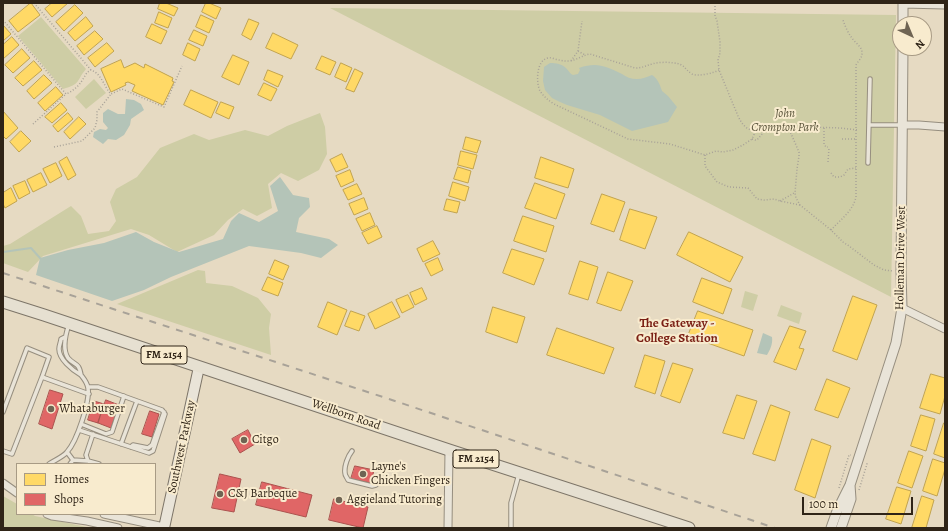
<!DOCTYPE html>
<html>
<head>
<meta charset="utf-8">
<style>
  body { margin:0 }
  #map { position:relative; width:948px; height:531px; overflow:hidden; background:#e6dac2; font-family:Alegreya,serif }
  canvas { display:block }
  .frame { position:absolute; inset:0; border:4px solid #2f2417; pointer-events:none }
  .legend { position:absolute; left:16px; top:463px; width:140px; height:52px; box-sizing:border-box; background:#f8ebce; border:1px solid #a89b85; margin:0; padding:5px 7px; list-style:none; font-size:12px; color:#2f2417 }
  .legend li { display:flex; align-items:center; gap:8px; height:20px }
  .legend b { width:20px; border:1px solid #a89b85 }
  .north { position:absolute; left:892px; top:16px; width:40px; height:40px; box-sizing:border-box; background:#f8ebce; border:1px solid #a89b85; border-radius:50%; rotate:136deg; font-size:11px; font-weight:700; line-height:16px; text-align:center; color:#2f2417 }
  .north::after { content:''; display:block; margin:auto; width:14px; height:18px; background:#6f6453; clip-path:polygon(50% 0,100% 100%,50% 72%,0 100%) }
  .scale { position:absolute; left:802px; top:497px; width:111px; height:18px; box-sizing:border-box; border:2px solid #2f2417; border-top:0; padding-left:5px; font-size:12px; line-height:14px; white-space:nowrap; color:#2f2417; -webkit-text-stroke:3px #f8ebce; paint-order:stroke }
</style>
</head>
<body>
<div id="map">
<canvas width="948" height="531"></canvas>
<div class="frame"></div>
<ul class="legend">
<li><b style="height:11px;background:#ffd966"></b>Homes</li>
<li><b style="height:11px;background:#e06666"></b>Shops</li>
</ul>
<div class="north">N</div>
<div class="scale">100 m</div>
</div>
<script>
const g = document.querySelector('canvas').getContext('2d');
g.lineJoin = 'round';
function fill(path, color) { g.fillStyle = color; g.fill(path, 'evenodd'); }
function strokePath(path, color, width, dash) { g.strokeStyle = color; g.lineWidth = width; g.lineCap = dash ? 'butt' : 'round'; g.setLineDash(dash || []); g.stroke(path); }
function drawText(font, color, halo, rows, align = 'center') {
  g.font = font + ' Alegreya,serif'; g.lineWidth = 4; g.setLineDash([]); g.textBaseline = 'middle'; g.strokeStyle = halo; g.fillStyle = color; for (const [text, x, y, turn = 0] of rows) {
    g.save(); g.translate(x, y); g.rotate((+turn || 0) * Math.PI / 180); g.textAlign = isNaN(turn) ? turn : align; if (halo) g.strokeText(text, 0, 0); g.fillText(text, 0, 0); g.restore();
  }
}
const green = new Path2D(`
  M330 8 896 15 891 297Z
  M41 17 86 69C76 81 81 84 63 89L18 36Z
  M94 79 106 93 86 109 75 97Z
  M320 113 325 127 327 154 319 170 298 181 281 173 268 184 272 208 257 216 243 209 228 220 214 235 177 252 149 235 131 229 43 256 28 272 3 263V246L10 244 71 206 81 216 88 234 109 231 116 221 110 202 116 189 137 177 160 148 194 134 209 140 245 130 268 136 287 126Z
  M198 270 205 271 206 283 232 286 258 298 271 314 269 328 271 355 117 304Z
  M745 291 758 295 753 311 741 307Z
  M781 305 802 313 799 324 777 316Z
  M3 496 17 504V514H32L35 516 91 528H3Z`);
const water = new Path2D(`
  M550 63C556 63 562 64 566 68 569 71 570 74 573 75L578 74 580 70 579 68C597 62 605 66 622 74 626 77 631 79 637 79 642 79 647 77 652 75 658 79 660 85 662 91L668 96 677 107 668 122 632 131 600 115 567 105 560 102 552 98 545 90 543 81 544 67Z
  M126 99 134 100 141 104 144 110 131 119 130 125 124 135 116 140 108 139 103 144 93 137 94 132 100 129 106 130 108 128 103 122V113L108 109 118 114H125Z
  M280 177 293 195 309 198 310 207 299 218 296 232 329 239 338 245 321 258 301 253 249 246 171 277 144 290 112 301 36 275 40 258 68 250 104 243 136 232 154 242 179 252 223 239 231 221 239 213 259 222 278 211 270 186Z
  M763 333 772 337C773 344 770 350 767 355L757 353Z`);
const homes = new Path2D(`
  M31 3 40 15 18 32 9 21Z
  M52 3H68L52 17 45 9Z
  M160 3H166L178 8 174 16 158 9Z
  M206 3H209L221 8 216 19 202 12Z
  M75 5 83 13 64 31 56 22Z
  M159 12 172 18 168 28 155 23Z
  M201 15 214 21 209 33 196 27Z
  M86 17 93 26 75 41 68 33Z
  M249 19 259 23 251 40 242 35Z
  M152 24 167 31 161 44 146 37Z
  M3 25 11 34 3 41Z
  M194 30 207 36 203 46 189 40Z
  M95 31 103 39 84 55 77 46Z
  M273 33 298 45 291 59 266 48Z
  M12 37 19 45 3 59V45Z
  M107 43 114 51 95 67 88 58Z
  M188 43 200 49 195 61 183 55Z
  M22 49 30 58 13 73 5 65Z
  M233 55 249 62 239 85 222 77Z
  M322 56 336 62 330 75 316 69Z
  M121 60 124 68 135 63 144 68 145 64 173 78 172 81 174 82 163 105 132 91 135 85 128 82 125 83 126 85 111 92 101 69Z
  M34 61 42 70 23 86 15 78Z
  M341 63 352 68 346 82 335 77Z
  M355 69 363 73 354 92 346 89Z
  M268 70 283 76 278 87 264 80Z
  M44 75 52 83 34 99 27 91Z
  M264 83 277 89 271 101 258 95Z
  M56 87 63 95 45 111 38 103Z
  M191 90 218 102 211 118 184 105Z
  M221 102 234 107 229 119 216 113Z
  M61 103 67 110 52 123 45 117Z
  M3 111 18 128 6 139 3 136Z
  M68 113 73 119 58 132 53 126Z
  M79 117 86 124 70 139 64 132Z
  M21 131 31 141 19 152 10 142Z
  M466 137 481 141 477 153 463 149Z
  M461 151 477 155 473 169 458 165Z
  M342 154 348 167 336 172 330 160Z
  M67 157 76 175 68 180 59 162Z
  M541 157 574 169 568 188 535 178Z
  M56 163 62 176 50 183 43 169Z
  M458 167 471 171 468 183 454 179Z
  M350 170 354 181 341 187 336 176Z
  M41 173 47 185 33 192 27 180Z
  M25 181 30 193 19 199 13 186Z
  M453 182 469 187 465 201 449 196Z
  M535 183 565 194 556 219 525 208Z
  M357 184 362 194 348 200 343 190Z
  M11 188 17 201 5 208 3 204V193Z
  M602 194 625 202 614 232 591 224Z
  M364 198 368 209 354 215 349 204Z
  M447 199 460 202 457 213 444 210Z
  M630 209 657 217 645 249 620 240Z
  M370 213 375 225 362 231 356 219Z
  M523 216 554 226 546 252 514 241Z
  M377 226 382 237 368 244 362 233Z
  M689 232 743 257 730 282 677 255Z
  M433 241 440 254 423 262 417 249Z
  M512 249 544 259 534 285 503 273Z
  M438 258 443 270 431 276 425 264Z
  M275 260 289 266 283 280 269 274Z
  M580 261 598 267 588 300 569 294Z
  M608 272 633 281 621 311 597 303Z
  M268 277 283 283 278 296 262 290Z
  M702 278 732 289 723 314 693 302Z
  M422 288 427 299 415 305 410 293Z
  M408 295 414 307 402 313 396 300Z
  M853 296 877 305 857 360 833 351Z
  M328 302 347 310 337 335 318 327Z
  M392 302 400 317 375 329 368 314Z
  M493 307 525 317 517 343 486 332Z
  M351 311 365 316 359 331 345 326Z
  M698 311 753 330 744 356 688 336Z
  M790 326 806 331 799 348 804 349 796 370 774 362Z
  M557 328 614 348 604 374 547 355Z
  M645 355 665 361 655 394 635 387Z
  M673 363 693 369 680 403 661 396Z
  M931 374 945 378V396L940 414 920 408Z
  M827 379 850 388 838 418 815 410Z
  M737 395 757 401 744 439 723 433Z
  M771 405 790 412 775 461 753 454Z
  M921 415 935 419 926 451 911 446Z
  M944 423H945V458L934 454Z
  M812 439 831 446 815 498 795 490Z
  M909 451 923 456 912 488 898 483Z
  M933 459 945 463V469L937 496 923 491Z
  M897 487 911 491 901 524 886 519Z
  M922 496 934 500 926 528H912Z`);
const shops = new Path2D(`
  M50 390 63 394 52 429 39 424Z
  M106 400 119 405 111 428 98 423Z
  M94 401 104 404 98 423 88 420Z
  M150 411 159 414 152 437 142 434Z
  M248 430 255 444 240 453 232 439Z
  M355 466 374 470 371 483 351 479Z
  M220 474 241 479 234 512 212 508Z
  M262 482 312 495 306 517 256 505Z
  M334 499 368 507 363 528 329 520Z`);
const stream = new Path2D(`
  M3 252 31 248 40 258`);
const path = new Path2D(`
  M34 3 91 70C102 74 104 87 111 94L122 89 164 107 182 66
  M715 3V16L717 21 720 42V53L718 60 719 70 738 116C751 144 763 120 785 126L840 128 858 130
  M3 20 66 94C71 92 78 87 81 82 85 77 85 73 91 70
  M578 51 585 55
  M571 61 578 51 582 21
  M719 70C714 73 698 77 692 74 684 69 685 64 674 63 667 62 659 62 652 64 645 66 642 68 635 68L590 54C583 55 577 60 569 61 566 61 563 61 560 60 556 60 552 57 548 58 536 60 536 83 540 91 544 97 548 100 554 104L628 139 670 144 705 155 716 151 723 152 733 150 743 145 752 139 754 135V130
  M33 124 66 94
  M785 126 789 129 799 152V156L797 169 795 193 796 198 800 205 831 230 843 242 849 246 874 265 884 270 893 271
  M824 128V144L826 147H828
  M752 139 755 140H757L763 133V128
  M842 139H856
  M54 147 82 141 95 128 97 120V112L111 94
  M705 155V166L717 182 729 187 748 188 757 199 764 200 774 199 780 201 800 205
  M828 162 829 148
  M831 173 834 177H840L844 175 848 169 856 168
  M780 201 794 193
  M831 230C840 220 853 211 856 197V65C858 61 862 58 862 54 863 47 855 43 852 38 848 33 845 26 843 20
  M839 488 849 455H851
  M859 490 867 464 866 463`);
const service = new Path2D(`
  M869 125H902
  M868 163 870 79
  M65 337 61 339C61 342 59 345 59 349 59 359 72 370 81 375 79 362 75 366 68 358 62 349 66 333 69 324
  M3 412 27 348 49 357 42 377 89 394
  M81 424 106 434 112 432 124 396
  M79 430 149 453 153 451 165 414 162 410 98 387H88
  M121 444 137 401
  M131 447 133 445 148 448 152 445 164 412
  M3 451 12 454 42 377
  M352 451C348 456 344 466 345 473 345 476 347 477 348 480L372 486 376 485
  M67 452 73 460 70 464
  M73 460 88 461 99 464
  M88 461 86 455 93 434
  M49 464C55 460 63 457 67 452 77 441 90 402 88 388 87 382 84 379 81 375
  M511 528V503L519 474`);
const minor = new Path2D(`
  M903 125H919L945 127
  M902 308 945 329
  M3 483 17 493
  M47 514 52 516 87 521 118 528
  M104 514 164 527
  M448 528 449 450`);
const tertiary = new Path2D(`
  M903 3 945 4
  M903 24V3
  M831 528 837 511 850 485 896 343 902 308 901 270 903 48
  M841 528 851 499 850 485`);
const secondary = new Path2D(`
  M164 528 199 367`);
const primary = new Path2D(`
  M3 302 44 315 449 450 689 528`);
const rail = new Path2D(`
  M3 273 389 399 775 528`);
const markers = [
  [51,409,4,"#6f6453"],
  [244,440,4,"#6f6453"],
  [363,474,4,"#6f6453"],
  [220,494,4,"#6f6453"],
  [339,500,4,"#6f6453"]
];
const shields = [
  [164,355,46],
  [476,459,46]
];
const shieldNames = [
  ["FM 2154",164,355],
  ["FM 2154",476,459]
];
const parkNames = [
  ["John",785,114],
  ["Crompton Park",785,128]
];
const streetNames = [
  ["Holleman Drive West",901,258,-89],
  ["Wellborn Road",346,415,19],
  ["Southwest Parkway",182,447,-78]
];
const poiNames = [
  ["Whataburger",59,409],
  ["Citgo",252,440],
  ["Layne's",371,467],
  ["Chicken Fingers",371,481],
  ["C&J Barbeque",228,494],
  ["Aggieland Tutoring",347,500]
];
const neighbourhoodNames = [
  ["The Gateway -",677,324],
  ["College Station",677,339]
];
fill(green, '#cecda5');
fill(water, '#b4c4b8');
fill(homes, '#ffd966');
strokePath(homes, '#c1a34e', 1);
fill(shops, '#e06666');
strokePath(shops, '#ab524e', 1);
strokePath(stream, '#b4c4b8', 2);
strokePath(service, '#968e7f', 5.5);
strokePath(minor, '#968e7f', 9);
strokePath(tertiary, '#968e7f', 11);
strokePath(secondary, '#7d7568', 12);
strokePath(primary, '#7d7568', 13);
strokePath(path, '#a8a298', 1.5, [1, 2]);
strokePath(service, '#e9e4d8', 3.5);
strokePath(minor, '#e9e4d8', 7);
strokePath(tertiary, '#e9e4d8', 9);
strokePath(secondary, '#e9e4d8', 10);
strokePath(primary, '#e6e0d1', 11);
strokePath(rail, '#a8a298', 2, [7, 7]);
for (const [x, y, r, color] of markers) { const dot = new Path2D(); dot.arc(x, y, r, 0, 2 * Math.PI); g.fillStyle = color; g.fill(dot); strokePath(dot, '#f8ebce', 1.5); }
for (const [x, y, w] of shields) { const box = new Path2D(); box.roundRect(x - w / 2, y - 9, w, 18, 3); g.fillStyle = '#f8ebce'; g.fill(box); strokePath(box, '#2f2417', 1); }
drawText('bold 11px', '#2f2417', null, shieldNames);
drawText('italic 12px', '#59533a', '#f8ebce', parkNames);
drawText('12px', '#2f2417', '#f8ebce', streetNames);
drawText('12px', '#2f2417', '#f8ebce', poiNames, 'left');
drawText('bold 13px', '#7a1f14', '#f8ebce', neighbourhoodNames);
</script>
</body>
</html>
